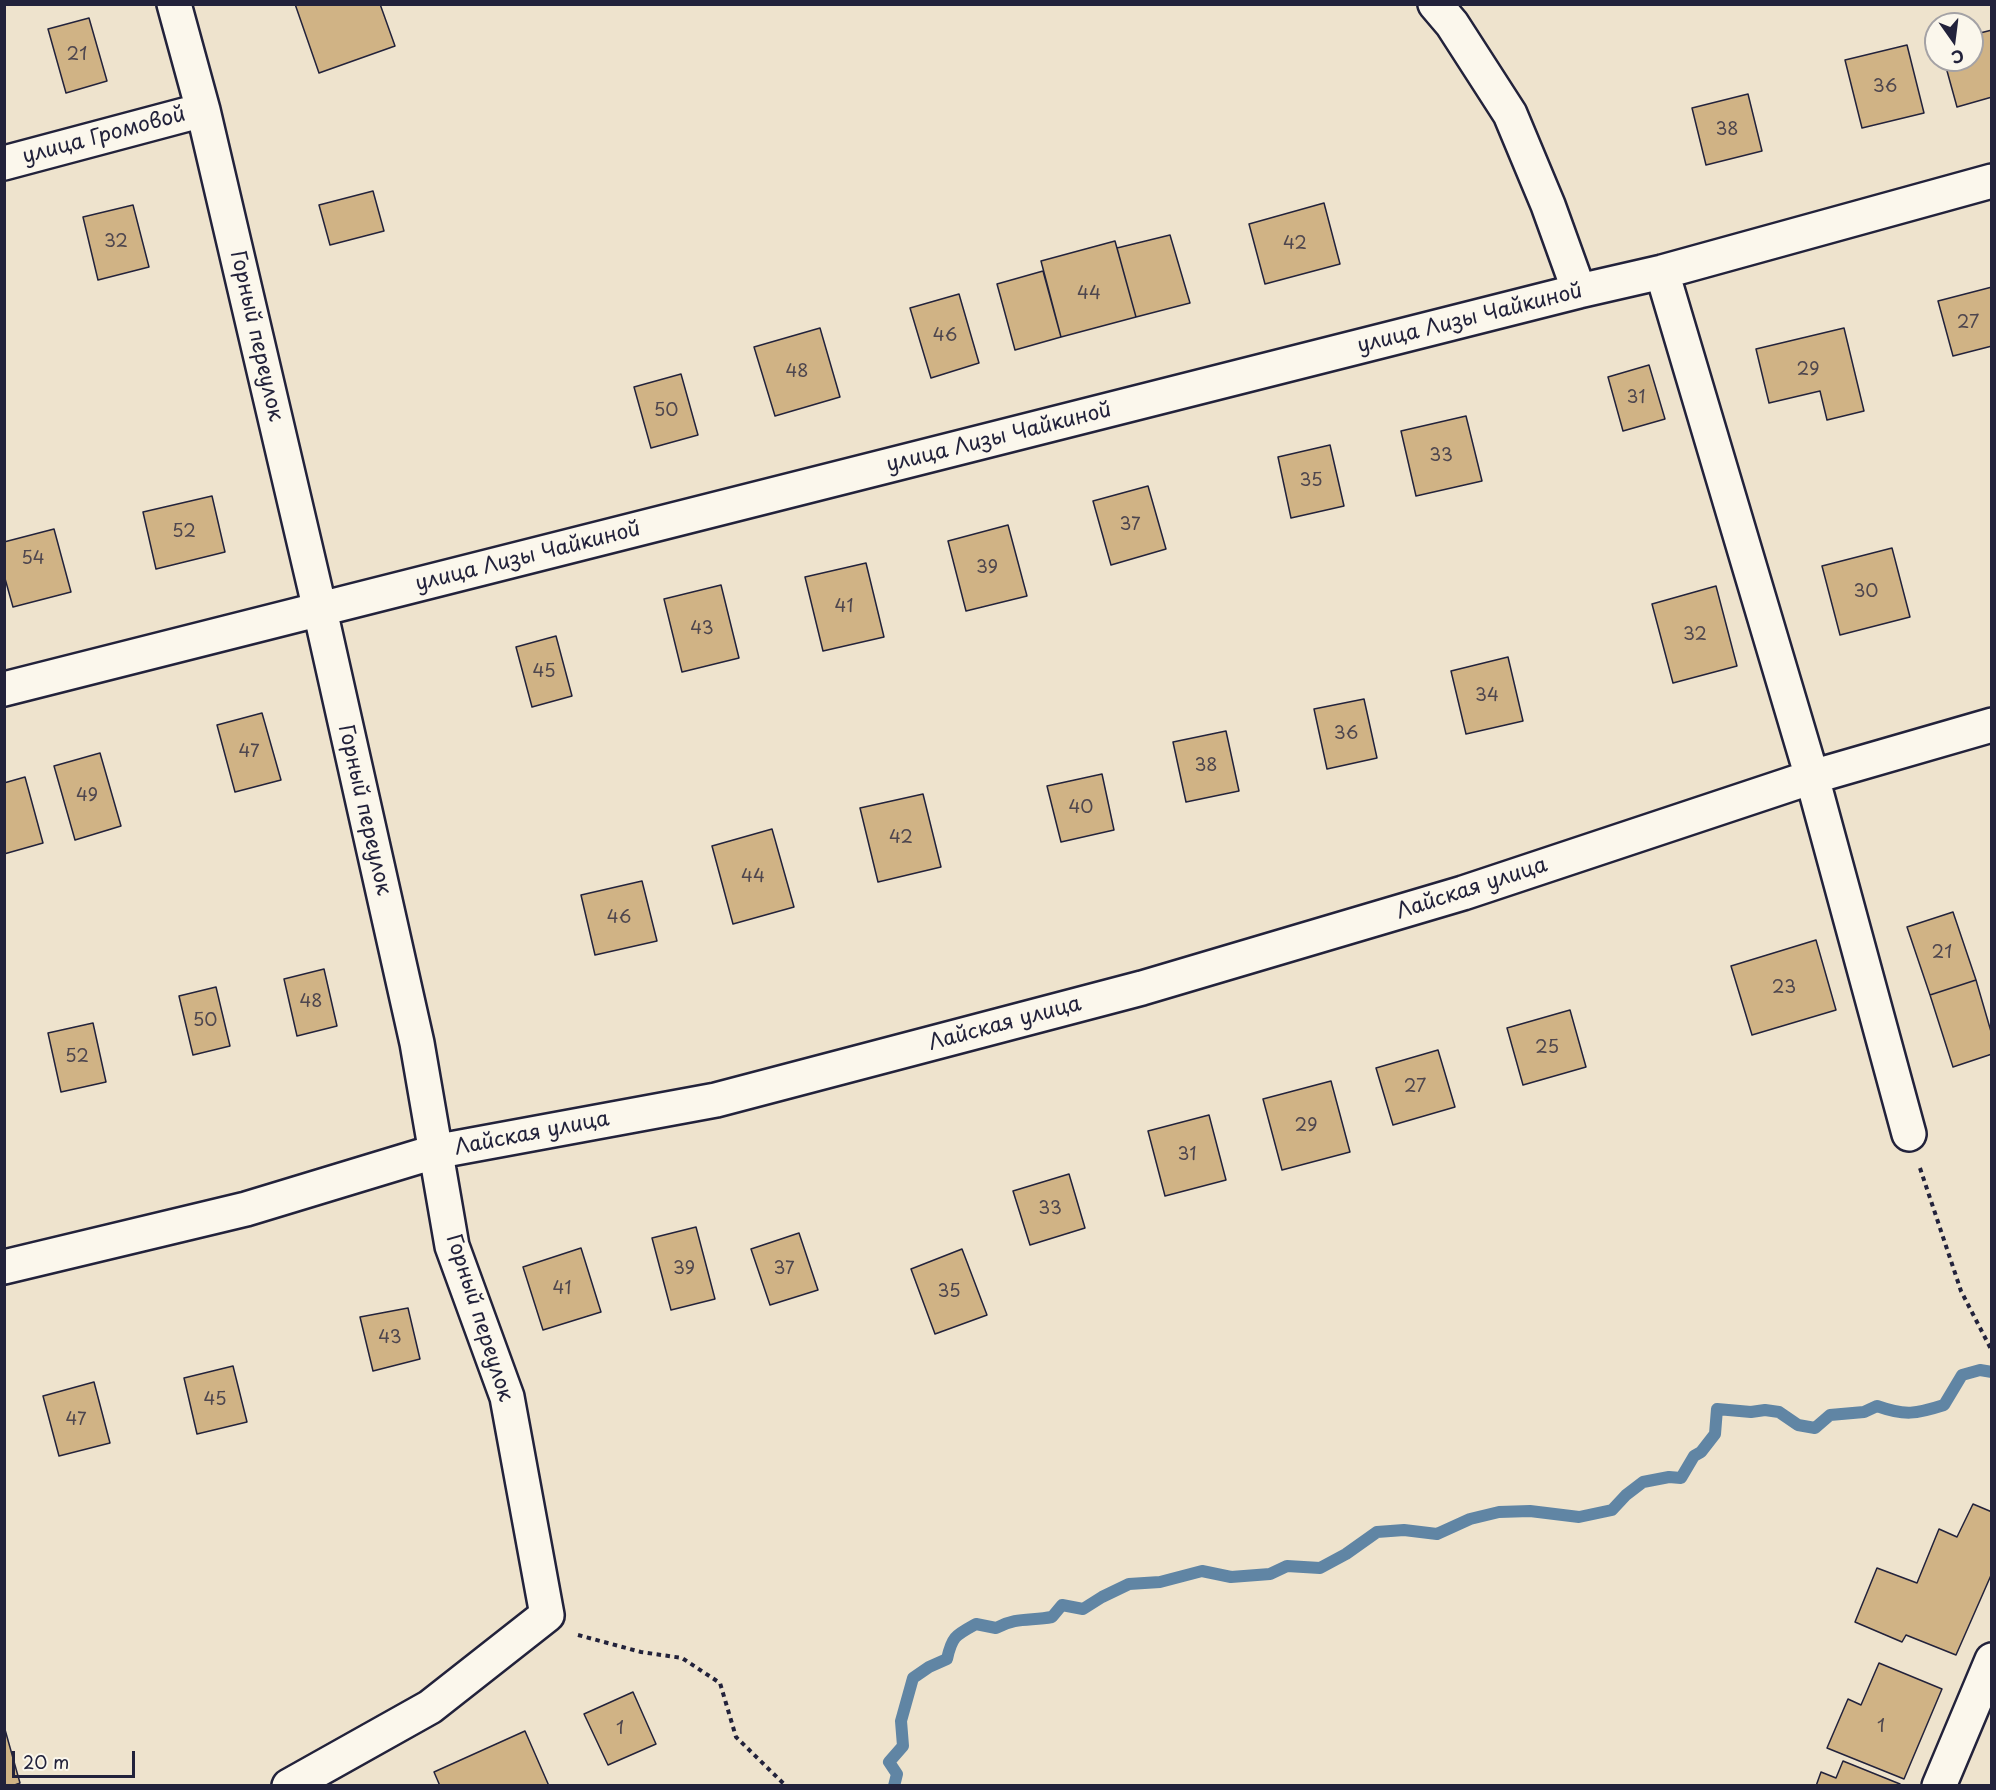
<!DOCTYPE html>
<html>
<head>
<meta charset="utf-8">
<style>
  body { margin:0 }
  #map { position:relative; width:1996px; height:1790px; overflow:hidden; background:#eee3cd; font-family:"Playpen Sans",sans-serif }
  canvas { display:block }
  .frame { position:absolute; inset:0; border:6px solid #22223b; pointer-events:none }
  .north { position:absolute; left:1924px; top:12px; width:60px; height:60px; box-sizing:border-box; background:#fbf7ec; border:2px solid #a4a2a5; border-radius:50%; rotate:166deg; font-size:16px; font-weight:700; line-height:24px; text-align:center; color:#22223b }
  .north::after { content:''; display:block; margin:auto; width:21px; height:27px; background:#22223b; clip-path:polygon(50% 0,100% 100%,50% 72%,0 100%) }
  .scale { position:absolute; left:12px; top:1751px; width:123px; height:27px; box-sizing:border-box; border:3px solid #22223b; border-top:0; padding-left:8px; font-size:18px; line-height:21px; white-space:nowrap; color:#22223b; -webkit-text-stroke:4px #fbf7ec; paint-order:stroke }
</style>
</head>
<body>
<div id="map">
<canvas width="1996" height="1790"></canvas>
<div class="frame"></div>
<div class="north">С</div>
<div class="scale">20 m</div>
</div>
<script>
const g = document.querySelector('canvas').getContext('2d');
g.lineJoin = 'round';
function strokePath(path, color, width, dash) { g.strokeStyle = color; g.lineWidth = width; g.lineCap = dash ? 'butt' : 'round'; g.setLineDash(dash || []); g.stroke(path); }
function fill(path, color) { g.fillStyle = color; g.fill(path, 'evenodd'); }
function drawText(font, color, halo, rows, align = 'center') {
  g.font = font + ' "Playpen Sans",sans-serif'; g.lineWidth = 5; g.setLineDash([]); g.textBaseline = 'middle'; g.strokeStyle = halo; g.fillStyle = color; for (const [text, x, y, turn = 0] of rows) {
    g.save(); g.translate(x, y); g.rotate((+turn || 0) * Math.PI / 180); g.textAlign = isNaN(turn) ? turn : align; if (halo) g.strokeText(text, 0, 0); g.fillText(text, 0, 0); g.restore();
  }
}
const stream = new Path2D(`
  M894 1786 897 1774 889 1762 903 1746 901 1721 913 1678 929 1667 947 1659C952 1636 956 1635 976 1624L996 1628C1016 1617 1031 1621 1052 1617L1062 1605 1083 1609 1102 1597 1129 1584 1160 1582 1202 1571 1231 1577 1270 1574 1287 1566 1320 1568 1346 1554 1377 1532 1404 1530 1437 1534 1470 1519 1499 1512 1530 1511 1579 1517 1612 1510 1626 1495 1643 1482 1669 1477 1681 1478 1694 1456 1701 1452 1715 1434 1717 1409 1751 1412 1765 1410 1779 1412 1798 1425 1815 1428 1830 1415 1864 1412 1877 1406C1905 1416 1916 1414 1944 1405L1962 1375 1980 1370 1992 1372`);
const building = new Path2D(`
  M295 4H380L395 46 319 73Z
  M89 18 107 81 66 93 48 29Z
  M1992 30V97L1957 107 1944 60H1972V35Z
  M1907 45 1924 113 1862 128 1845 60Z
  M1748 94 1762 151 1706 165 1692 108Z
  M373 191 384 231 330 245 319 205Z
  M1324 203 1340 264 1265 284 1249 224Z
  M133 205 149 267 98 280 83 217Z
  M1170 235 1190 303 1136 317 1117 248Z
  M1115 241 1136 317 1061 337 1041 261Z
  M1043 271 1061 337 1015 350 997 284Z
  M1992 287V346L1953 356 1938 301Z
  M959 294 979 363 931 378 910 308Z
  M820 328 840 397 775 416 754 347Z
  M1844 328 1864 411 1827 420 1820 391 1769 403 1756 349Z
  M1649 365 1665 419 1623 431 1608 377Z
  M681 374 698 435 651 448 634 387Z
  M1466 416 1482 481 1416 496 1401 431Z
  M1330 445 1344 506 1291 518 1278 457Z
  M1148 486 1166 549 1111 565 1093 501Z
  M212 496 225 552 156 569 143 512Z
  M1008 525 1027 596 966 611 948 541Z
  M54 529 71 592 13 607 4 575V542Z
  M1892 548 1910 617 1840 635 1822 566Z
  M866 563 884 637 823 651 805 577Z
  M721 585 739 658 682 672 664 599Z
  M1716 586 1737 666 1673 683 1652 604Z
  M556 636 572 696 532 707 516 647Z
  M1508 657 1523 721 1466 734 1451 671Z
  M1364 699 1377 758 1327 769 1314 709Z
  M262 713 281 780 235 792 217 725Z
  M1226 731 1239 791 1186 802 1173 742Z
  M100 753 121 826 75 840 54 766Z
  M1102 774 1114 830 1061 842 1047 786Z
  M25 777 43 843 4 854V783Z
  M923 794 941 867 878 882 860 808Z
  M772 829 794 907 733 924 712 846Z
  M642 881 657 941 595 955 581 895Z
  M1953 912 1976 980 1930 995 1907 927Z
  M1816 940 1836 1010 1752 1035 1731 966Z
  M324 969 337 1026 297 1036 284 979Z
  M1976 980 1992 1035V1054L1953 1067 1930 995Z
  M216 987 230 1046 193 1055 179 996Z
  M1570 1010 1586 1067 1523 1085 1507 1028Z
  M93 1023 106 1082 61 1092 48 1033Z
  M1438 1050 1455 1107 1393 1125 1376 1068Z
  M1331 1081 1350 1152 1282 1170 1263 1099Z
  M1209 1115 1226 1180 1165 1196 1148 1131Z
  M1069 1174 1085 1228 1030 1245 1013 1191Z
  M696 1227 715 1299 671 1310 652 1238Z
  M799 1233 818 1290 770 1305 751 1249Z
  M581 1248 601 1312 543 1330 523 1267Z
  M962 1249 987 1315 935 1334 911 1269Z
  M408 1308 420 1359 373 1371 360 1317Z
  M233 1366 247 1422 197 1434 184 1378Z
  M94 1382 110 1443 59 1456 43 1396Z
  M1973 1504 1992 1512V1573L1956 1655 1906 1635 1902 1642 1855 1622 1877 1568 1917 1583 1939 1529 1957 1537Z
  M1879 1663 1942 1689 1904 1779 1827 1748 1848 1699 1861 1705Z
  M633 1692 656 1744 608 1765 584 1714Z
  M4 1726 20 1783 12 1786H4Z
  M525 1731 549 1786H440L434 1772Z
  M1843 1761 1900 1784V1786H1816L1821 1772 1836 1778Z`);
const path = new Path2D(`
  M1920 1168 1961 1291 1992 1351
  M578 1635 641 1652 682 1658 720 1683 736 1737 786 1786`);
const minor = new Path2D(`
  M174 4 203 110 320 610 417 1043 452 1246 507 1397 547 1615 430 1707 289 1786
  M1435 4 1452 24 1510 114 1548 205 1579 291
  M4 163 203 110
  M1662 272 1812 777 1909 1134
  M4 689 1579 291 1662 272 1992 181
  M4 1267 246 1209 434 1152 716 1100 1142 988 1463 893 1812 777 1992 725
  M1939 1786 1992 1660`);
const numberNames = [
  ["21",77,55],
  ["36",1885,87],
  ["38",1727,130],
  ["32",116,242],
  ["42",1295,244],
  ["44",1089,294],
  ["27",1968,323],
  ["46",945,336],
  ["29",1808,370],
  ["48",797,372],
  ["31",1636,398],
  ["50",666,411],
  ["33",1441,456],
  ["35",1311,481],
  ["37",1130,525],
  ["52",184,532],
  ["54",33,559],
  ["39",987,568],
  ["30",1866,592],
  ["41",844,607],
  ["43",702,629],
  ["32",1695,635],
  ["45",544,672],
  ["34",1487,696],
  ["36",1346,734],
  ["47",249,752],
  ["38",1206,766],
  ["49",87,796],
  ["40",1081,808],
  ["42",901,838],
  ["44",753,877],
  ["46",619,918],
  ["21",1942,953],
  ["23",1784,988],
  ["48",311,1002],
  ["50",205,1021],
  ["25",1547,1048],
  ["52",77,1057],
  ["27",1415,1087],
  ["29",1306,1126],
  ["31",1187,1155],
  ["33",1050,1209],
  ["39",684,1269],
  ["37",784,1269],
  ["41",562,1289],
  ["35",949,1292],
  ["43",390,1338],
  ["45",215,1400],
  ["47",76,1420],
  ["1",1881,1727],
  ["1",620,1729]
];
const streetNames = [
  ["улица Громовой",104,136,-15],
  ["улица Лизы Чайкиной",1470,319,-14],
  ["Горный переулок",256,336,77],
  ["улица Лизы Чайкиной",999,438,-14],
  ["улица Лизы Чайкиной",528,557,-14],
  ["Горный переулок",364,810,77],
  ["Лайская улица",1472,889,-18],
  ["Лайская улица",1005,1024,-15],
  ["Лайская улица",532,1134,-11],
  ["Горный переулок",479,1318,72]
];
strokePath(stream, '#6085a4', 12);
fill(building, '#d0b385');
strokePath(building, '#22223b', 1.5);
strokePath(minor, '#22223b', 38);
strokePath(path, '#22223b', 4, [4.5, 4.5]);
strokePath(minor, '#fbf7ec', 33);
drawText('18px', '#4e464e', null, numberNames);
drawText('21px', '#22223b', '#fbf7ec', streetNames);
</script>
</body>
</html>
